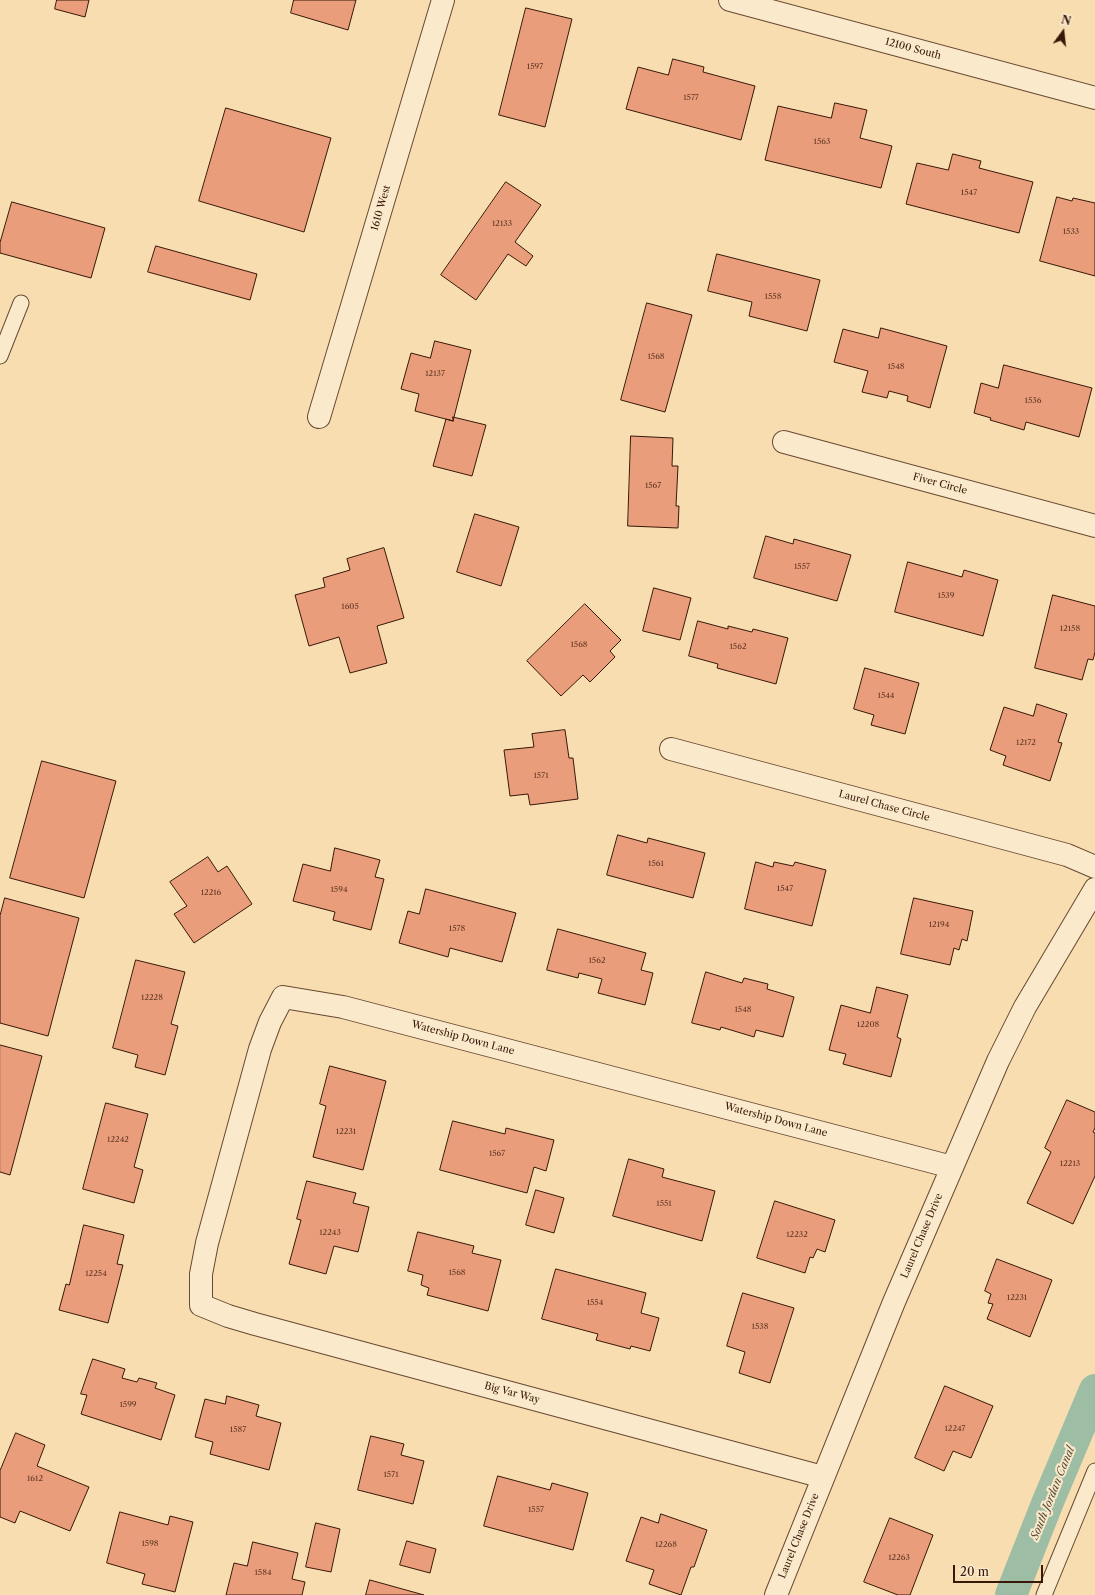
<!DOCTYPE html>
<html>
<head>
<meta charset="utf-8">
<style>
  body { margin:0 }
  #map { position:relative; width:1095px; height:1595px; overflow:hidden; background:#f7ddaf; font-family:"Libre Caslon Text",serif }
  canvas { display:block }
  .north { position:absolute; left:1043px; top:12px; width:40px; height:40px; -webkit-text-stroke:3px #fae9cb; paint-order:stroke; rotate:15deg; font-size:11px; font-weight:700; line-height:16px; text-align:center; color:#381808 }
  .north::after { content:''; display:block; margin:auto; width:14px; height:18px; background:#381808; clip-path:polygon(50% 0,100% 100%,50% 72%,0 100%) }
  .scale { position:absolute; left:953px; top:1565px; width:90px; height:18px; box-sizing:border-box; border:2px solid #381808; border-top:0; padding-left:5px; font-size:12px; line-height:14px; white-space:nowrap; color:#381808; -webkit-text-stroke:3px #fae9cb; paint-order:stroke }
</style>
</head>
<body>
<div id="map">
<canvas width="1095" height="1595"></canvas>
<div class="north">N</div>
<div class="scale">20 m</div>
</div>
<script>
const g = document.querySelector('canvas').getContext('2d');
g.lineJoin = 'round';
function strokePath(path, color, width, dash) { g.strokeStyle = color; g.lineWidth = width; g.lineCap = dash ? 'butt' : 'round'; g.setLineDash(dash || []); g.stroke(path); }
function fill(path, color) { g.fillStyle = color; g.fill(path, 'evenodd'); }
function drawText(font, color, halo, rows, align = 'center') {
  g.font = font + ' "Libre Caslon Text",serif'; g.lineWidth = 4; g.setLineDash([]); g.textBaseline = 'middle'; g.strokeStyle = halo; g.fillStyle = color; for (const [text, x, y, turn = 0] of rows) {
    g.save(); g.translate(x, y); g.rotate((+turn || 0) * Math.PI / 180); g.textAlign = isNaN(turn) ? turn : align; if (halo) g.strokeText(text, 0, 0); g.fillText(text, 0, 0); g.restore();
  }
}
const canal = new Path2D(`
  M1011 1595 1049 1499 1095 1390`);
const building = new Path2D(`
  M57 0H89L85 17 55 9Z
  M294 0H356L348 30 291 13Z
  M526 8 572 19 545 127 499 115Z
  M673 59 704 67 703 72 755 86 741 140 626 109 638 67 668 75Z
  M835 103 867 110 860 138 892 146 881 188 765 160 778 106 831 118Z
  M226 108 331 138 304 232 199 201Z
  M953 154 981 161 979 168 1033 182 1019 233 906 204 917 163 948 170Z
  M506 182 541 205 515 242 533 256 526 266 508 254 476 300 441 275Z
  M1057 197 1072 201 1073 198 1095 203V276L1040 261Z
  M12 202 105 228 91 278 0 253V243Z
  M156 246 257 274 250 300 148 272Z
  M717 254 820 280 807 331 749 316 752 302 708 291Z
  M647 303 692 315 665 412 621 400Z
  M881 328 947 346 930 408 907 401 908 396 889 391 887 398 862 392 868 371 834 362 843 329 878 338Z
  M435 341 471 350 453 421 415 411 419 394 401 389 411 353 430 358Z
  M1004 365 1092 388 1079 437 1026 422 1024 430 990 420 991 418 974 413 981 383 998 388Z
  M453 417 486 425 472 476 433 466 446 419 453 421Z
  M631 436 673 438 672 466H678L676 506H679L678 528 628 526Z
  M475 514 519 527 501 586 457 572Z
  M766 536 793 544 794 539 851 555 837 601 754 578Z
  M384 548 404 618 377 626 387 663 350 673 339 637 309 646 295 595 325 587 323 578 350 570 347 559Z
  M908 562 962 577 964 570 998 580 983 636 895 612Z
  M654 588 691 598 680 640 643 631Z
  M1053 595 1095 606V652L1093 660 1088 659 1082 680 1035 668Z
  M585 604 621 640 610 651 615 657 590 682 583 675 561 696 527 661Z
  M698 621 728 629V626L752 632 753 629 788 638 776 684 717 668 718 664 689 656Z
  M865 668 919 683 905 734 871 725 874 715 854 709Z
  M1037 704 1067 714 1058 742 1062 743 1050 781 1003 765 1006 756 990 750 1004 707 1033 716Z
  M565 730 569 758H573L578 799 530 805 528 794 510 796 504 750 534 747 532 734Z
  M42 761 116 781 84 898 10 878Z
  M618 835 647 843 648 838 705 853 693 898 607 875Z
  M335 848 380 860 375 877 384 879 371 930 333 920 335 912 293 901 303 864 330 871Z
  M208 857 218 872 227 866 252 904 194 943 174 914 187 906 170 882Z
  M756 862 773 867 774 862 793 866 795 862 826 870 812 926 745 909Z
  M426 889 516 913 502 962 450 948 448 957 399 943 408 911 419 914Z
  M5 898 79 918 48 1036 0 1023V916Z
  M914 898 973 911 967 941 962 939 959 950 954 948 950 965 901 954Z
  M558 929 646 953 641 970 653 973 645 1005 598 993 602 979 579 973 578 978 547 970Z
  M136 960 185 972 171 1024 178 1026 165 1075 135 1067 138 1055 113 1048Z
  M706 972 742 983 744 978 768 984 767 989 794 997 783 1037 756 1030 754 1037 721 1027 720 1030 692 1023Z
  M877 987 908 995 897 1037 901 1039 891 1077 843 1064 846 1054 829 1050 841 1005 870 1013Z
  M0 1045 42 1056 10 1175 0 1172Z
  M330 1066 386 1081 363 1170 313 1157 326 1106 320 1104Z
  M1067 1100 1095 1112V1128L1093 1132 1095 1133V1176L1073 1224 1027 1203 1051 1152 1045 1148Z
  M106 1103 148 1114 134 1167 143 1170 134 1203 83 1189Z
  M453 1121 505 1134 506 1128 554 1140 546 1171 534 1167 527 1193 440 1170Z
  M629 1159 664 1169 662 1177 715 1191 702 1241 613 1216Z
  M307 1181 356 1193 353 1203 369 1207 358 1252 334 1246 326 1274 289 1264 301 1220 297 1219Z
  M536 1190 564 1198 554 1233 526 1225Z
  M775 1201 835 1220 825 1252 817 1249 813 1258 810 1257 805 1273 757 1258Z
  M84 1225 124 1235 117 1264 123 1265 108 1323 59 1310 66 1284 69 1285Z
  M418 1232 474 1246 472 1253 501 1260 488 1311 427 1295 429 1288 421 1285 423 1275 408 1271Z
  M997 1259 1052 1280 1030 1337 987 1319 993 1304 988 1303 991 1294 985 1291Z
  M556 1269 646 1293 641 1313 659 1318 650 1351 631 1346 630 1349 596 1340 598 1334 542 1319Z
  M743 1293 794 1308 770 1383 739 1373 745 1352 727 1346Z
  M93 1359 125 1369 122 1378 137 1382 139 1378 157 1383 155 1388 175 1395 161 1440 81 1414 87 1395 81 1394Z
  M945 1386 993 1406 971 1458 953 1451 944 1471 915 1458Z
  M227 1396 259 1405 256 1416 281 1423 269 1470 210 1454 213 1442 195 1437 205 1399 225 1404Z
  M16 1433 45 1445 37 1466 89 1487 70 1531 20 1511 15 1523 0 1517V1471Z
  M371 1436 404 1444 401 1455 424 1461 413 1504 358 1490Z
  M498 1476 550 1490 552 1483 588 1493 573 1550 484 1526Z
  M120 1512 168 1525 170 1516 193 1522 175 1592 142 1584 145 1574 107 1563Z
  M661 1514 707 1530 694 1567H691L681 1595 649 1584 654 1570 626 1561 641 1517 658 1523Z
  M890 1518 933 1535 910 1595H898L864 1582Z
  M316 1523 340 1529 331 1572 306 1567Z
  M407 1541 436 1549 430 1573 400 1565Z
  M253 1542 298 1553 292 1579 305 1582 302 1595H226L234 1563 247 1566Z
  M370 1580 424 1595H366Z`);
const lane = new Path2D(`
  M0 356 21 303
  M1044 1595 1095 1471`);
const street = new Path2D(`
  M730 0 1095 98
  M319 417 443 0
  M784 442 1095 526
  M671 749 1067 855 1095 867
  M823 1477 255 1324 228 1316 201 1305V1274L207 1243 260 1049 270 1022 283 997 343 1007 952 1167
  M776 1595 894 1302 998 1061 1025 1007 1095 889`);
const numberNames = [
  ["1597",535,67],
  ["1577",691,98],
  ["1563",822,142],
  ["1547",969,193],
  ["12133",502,224],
  ["1533",1071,232],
  ["1558",773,297],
  ["1568",656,357],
  ["1548",896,367],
  ["12137",435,374],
  ["1536",1033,401],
  ["1567",653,486],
  ["1557",802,567],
  ["1539",946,596],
  ["1605",350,607],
  ["12158",1070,629],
  ["1568",579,645],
  ["1562",738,647],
  ["1544",886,696],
  ["12172",1026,743],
  ["1571",541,776],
  ["1561",656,864],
  ["1547",785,889],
  ["1594",339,890],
  ["12216",211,893],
  ["12194",939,925],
  ["1578",457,929],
  ["1562",597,961],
  ["12228",152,998],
  ["1548",743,1010],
  ["12208",868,1025],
  ["12231",346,1132],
  ["12242",118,1140],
  ["1567",497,1154],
  ["12213",1070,1164],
  ["1551",664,1204],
  ["12243",330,1233],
  ["12232",797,1235],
  ["1568",457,1273],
  ["12254",96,1274],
  ["12231",1017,1298],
  ["1554",595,1303],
  ["1538",760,1327],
  ["1599",128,1405],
  ["12247",955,1429],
  ["1587",238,1430],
  ["1571",391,1475],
  ["1612",35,1479],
  ["1557",536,1510],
  ["1598",150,1544],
  ["12268",666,1545],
  ["12263",899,1558],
  ["1584",263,1573]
];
const streetNames = [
  ["12100 South",913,49,15],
  ["1610 West",381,208,-74],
  ["Fiver Circle",940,484,15],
  ["Laurel Chase Circle",884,806,15],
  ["Watership Down Lane",463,1038,15],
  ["Watership Down Lane",776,1120,15],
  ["Laurel Chase Drive",922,1236,-67],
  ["Big Var Way",512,1393,15],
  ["Laurel Chase Drive",799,1536,-68]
];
const waterNames = [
  ["South Jordan Canal",1053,1493,-68]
];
strokePath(canal, '#9ebda5', 32);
fill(building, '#e99d7b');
strokePath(building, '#381808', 1);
strokePath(lane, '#684932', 17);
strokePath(street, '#684932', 24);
strokePath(lane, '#fae9cb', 15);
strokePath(street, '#fae9cb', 22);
drawText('8px', '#643925', null, numberNames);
drawText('10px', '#381808', '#fae9cb', streetNames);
drawText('italic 11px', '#574a37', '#fae9cb', waterNames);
</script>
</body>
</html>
